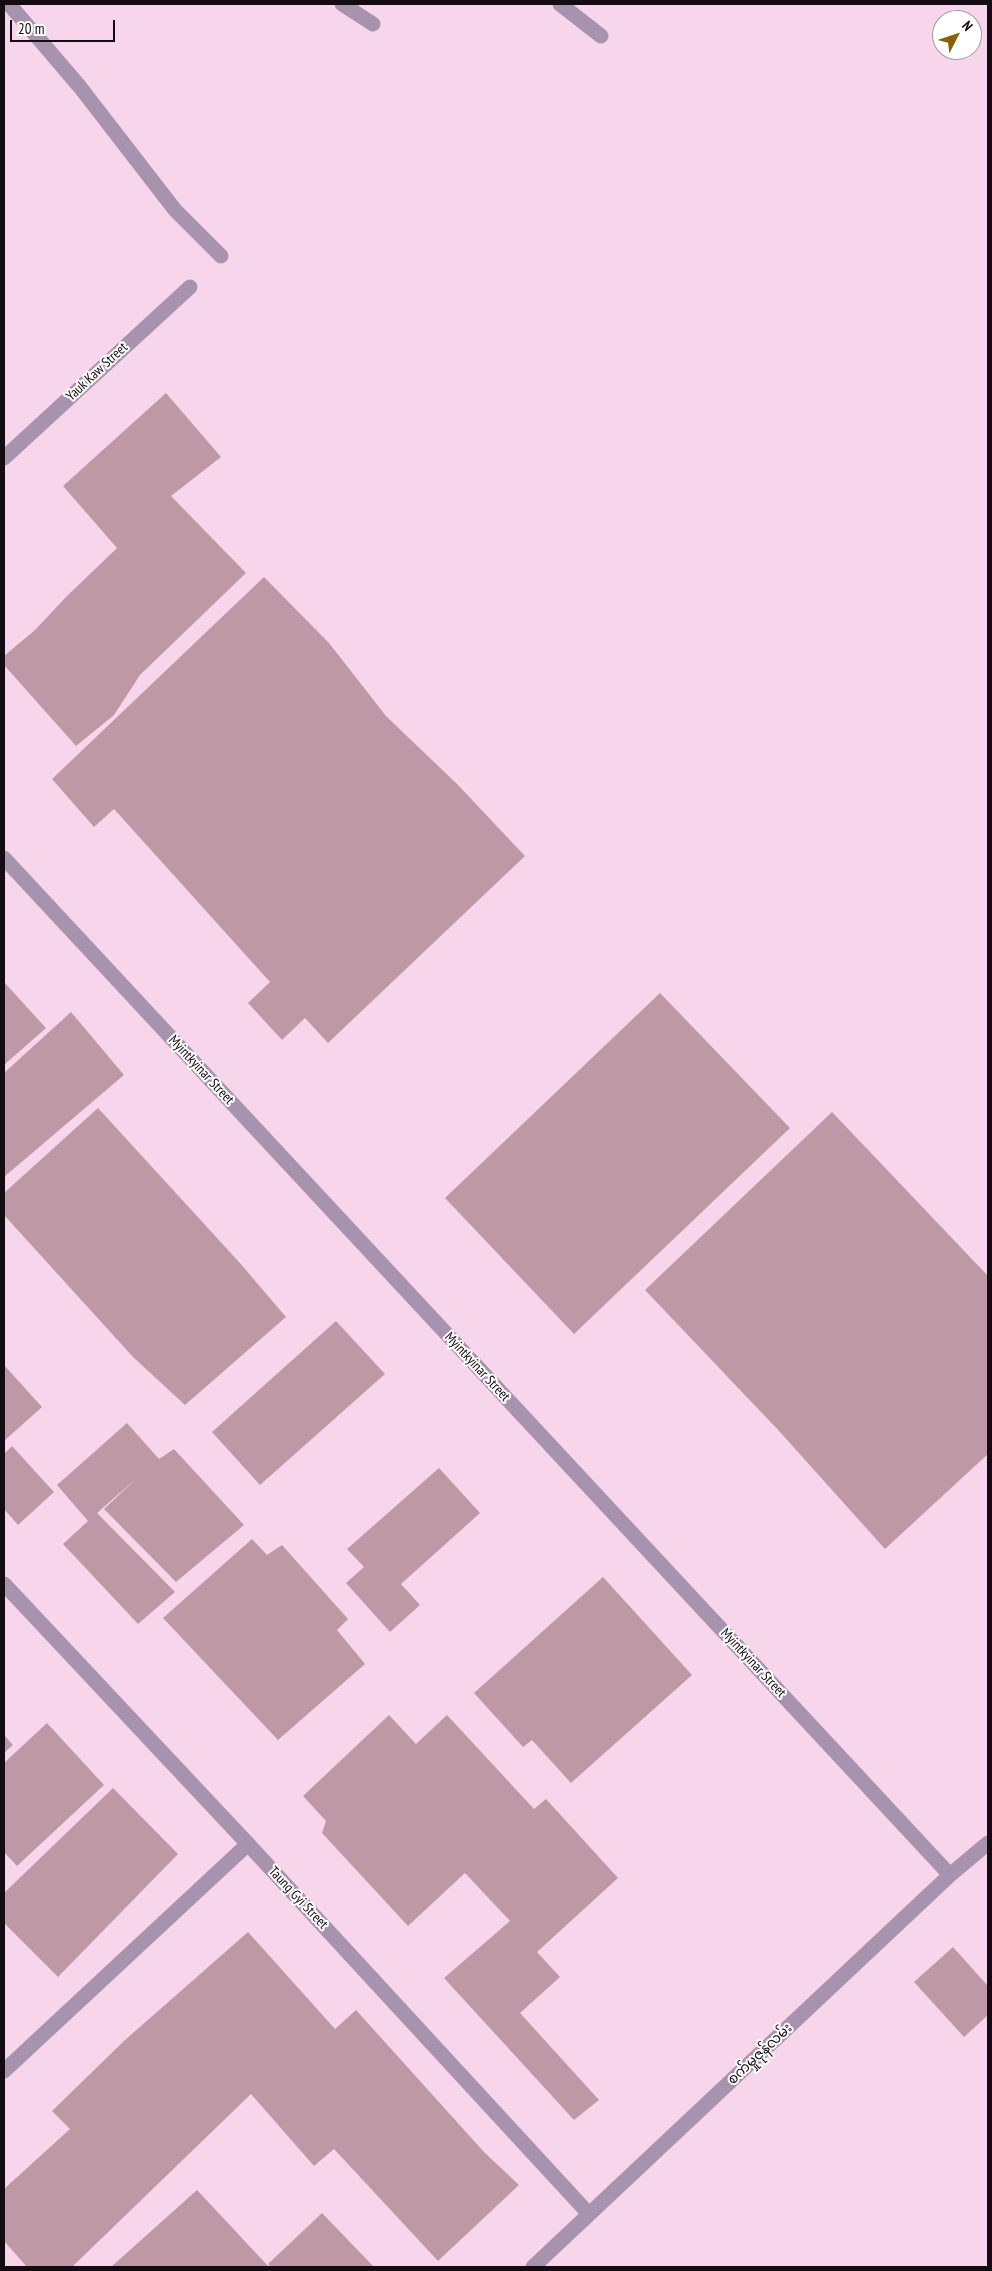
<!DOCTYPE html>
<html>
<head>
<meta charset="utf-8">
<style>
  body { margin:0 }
  #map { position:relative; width:992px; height:2271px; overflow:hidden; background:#f7d6ec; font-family:"PT Sans Narrow",sans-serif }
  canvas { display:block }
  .frame { position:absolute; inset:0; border:5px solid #150b12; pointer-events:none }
  .north { position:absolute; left:932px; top:10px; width:50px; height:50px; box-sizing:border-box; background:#fff; border:1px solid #a19da0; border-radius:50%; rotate:49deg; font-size:14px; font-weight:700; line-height:20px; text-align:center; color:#150b12 }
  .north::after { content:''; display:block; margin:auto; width:18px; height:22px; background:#8c6003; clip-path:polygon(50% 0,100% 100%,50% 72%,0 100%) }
  .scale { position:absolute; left:10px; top:20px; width:105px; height:22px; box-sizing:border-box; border:2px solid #150b12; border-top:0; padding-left:6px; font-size:15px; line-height:18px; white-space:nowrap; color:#150b12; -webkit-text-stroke:4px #fff; paint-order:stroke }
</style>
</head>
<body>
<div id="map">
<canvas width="992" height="2271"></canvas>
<div class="frame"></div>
<div class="north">N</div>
<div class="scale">20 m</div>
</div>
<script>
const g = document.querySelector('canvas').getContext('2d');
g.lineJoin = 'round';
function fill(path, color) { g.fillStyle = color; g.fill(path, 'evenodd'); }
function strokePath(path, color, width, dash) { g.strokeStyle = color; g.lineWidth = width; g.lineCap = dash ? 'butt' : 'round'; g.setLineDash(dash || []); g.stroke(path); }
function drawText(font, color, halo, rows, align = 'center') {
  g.font = font + ' "PT Sans Narrow","Noto Sans Myanmar",sans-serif'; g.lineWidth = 4; g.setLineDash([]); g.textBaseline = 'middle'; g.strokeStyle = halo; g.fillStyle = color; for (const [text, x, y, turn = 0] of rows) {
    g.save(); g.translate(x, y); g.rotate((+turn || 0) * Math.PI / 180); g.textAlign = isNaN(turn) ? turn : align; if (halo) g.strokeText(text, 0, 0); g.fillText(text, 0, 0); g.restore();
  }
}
const building = new Path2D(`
  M166 393 221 457 171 496 246 573 140 675 114 715 76 746 4 665V656L35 630 66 597 117 548 63 486Z
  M264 577 329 643 386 716 458 785 525 856 328 1043 305 1018 282 1040 248 1003 270 982 114 809 94 827 52 779Z
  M4 982 46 1028 4 1065Z
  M660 993 790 1128 574 1334 445 1198Z
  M71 1012 124 1075 4 1177V1073Z
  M98 1108 239 1262 286 1317 185 1405 133 1357 4 1215V1193Z
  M832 1112 988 1276V1454L885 1549 780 1432 645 1290Z
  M336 1321 385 1374 260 1485 212 1432Z
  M4 1365 42 1407 4 1441Z
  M127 1423 159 1459 174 1449 244 1525 176 1582 104 1509 138 1477 97 1513 175 1592 138 1624 63 1544 88 1521 57 1485Z
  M12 1446 54 1492 18 1525 4 1509V1454Z
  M439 1468 480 1513 401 1584 420 1605 390 1632 346 1583 364 1567 347 1549Z
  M252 1539 267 1555 282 1545 348 1619 337 1630 365 1664 278 1740 163 1618Z
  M603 1577 692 1675 571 1783 532 1740 523 1747 474 1693Z
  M389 1715 416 1744 447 1715 534 1809 546 1799 618 1878 537 1952 560 1977 520 2013 599 2100 574 2120 444 1978 510 1921 465 1873 408 1926 322 1833 326 1821 303 1796Z
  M47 1723 104 1785 17 1866 4 1852V1763Z
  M4 1735 13 1745 4 1753Z
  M113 1788 178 1854 58 1977 4 1923V1893Z
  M248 1932 335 2029 356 2010 484 2152 519 2185 438 2261 334 2149 314 2166 251 2094 72 2267H27L4 2241V2189L70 2129 52 2111 125 2040Z
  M953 1947 988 1986V2015L964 2037 914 1982Z
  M197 2190 269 2267H111Z
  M322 2213 374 2267H271L268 2264Z`);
const minor = new Path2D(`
  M9 4 80 87 175 210 221 256
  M342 4 373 24
  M560 4 601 36
  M4 458 190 287
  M4 858 950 1875
  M4 1584 248 1844 589 2214
  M4 2071 248 1844
  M533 2267 950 1875 988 1843`);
const streetNames = [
  ["Yauk Kaw Street",97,372,-43],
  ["Myintkyinar Street",201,1070,47],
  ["Myintkyinar Street",477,1367,47],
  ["Myintkyinar Street",753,1663,47],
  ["Taung Gyi Street",298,1898,47],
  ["စက်မှုဇုန်လမ်း",760,2054,-43]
];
fill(building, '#be99a5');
strokePath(minor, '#a893af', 15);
drawText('14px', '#150b12', '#fff', streetNames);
</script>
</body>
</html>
